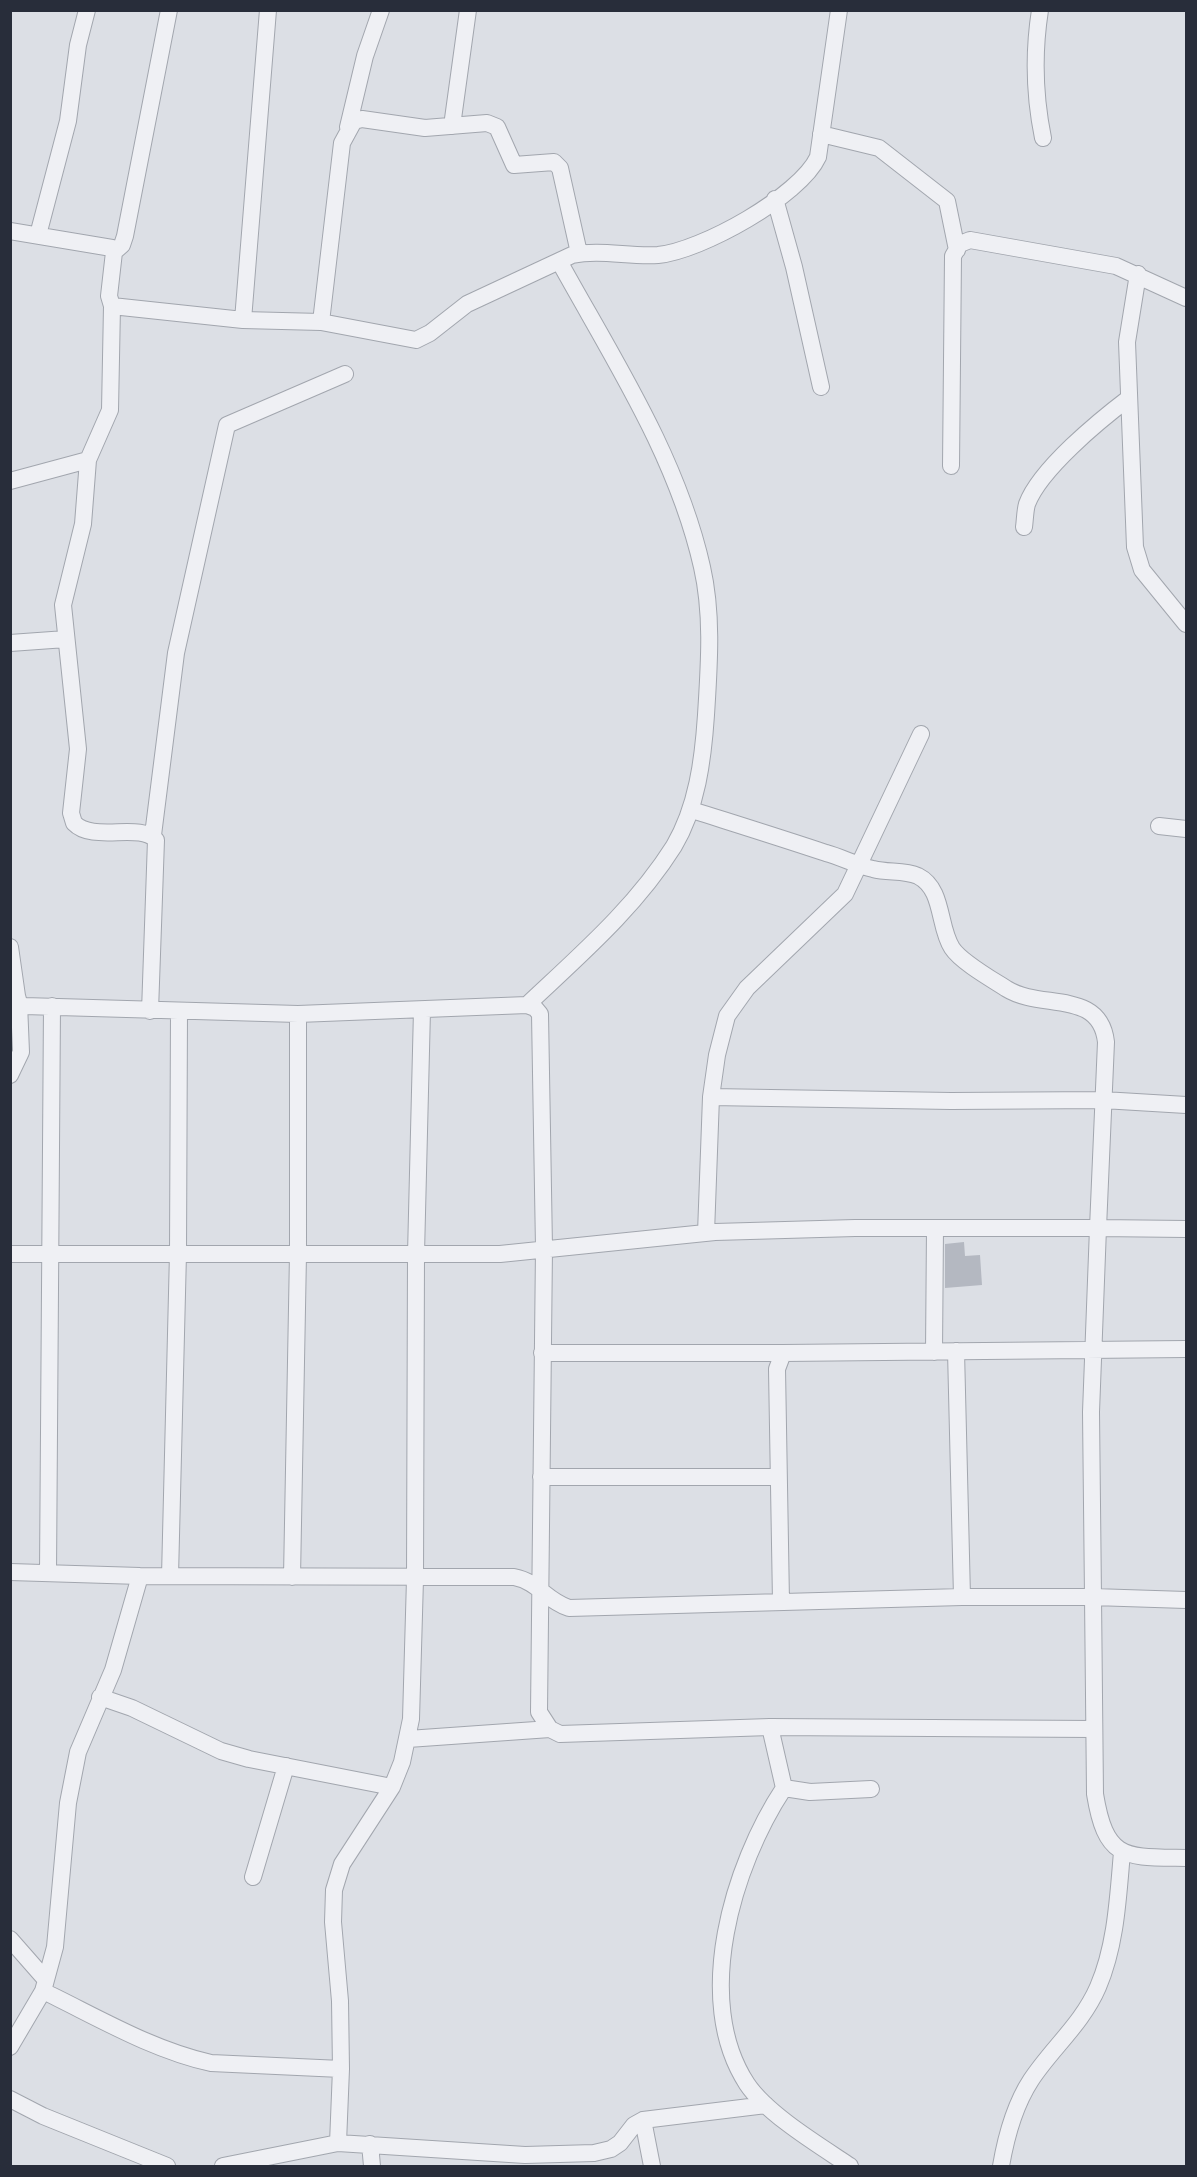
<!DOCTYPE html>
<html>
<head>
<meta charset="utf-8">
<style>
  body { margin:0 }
  #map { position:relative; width:1197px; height:2177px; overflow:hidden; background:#dcdfe5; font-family:Rubik,sans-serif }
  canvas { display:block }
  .frame { position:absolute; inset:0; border:12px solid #282d3a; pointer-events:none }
</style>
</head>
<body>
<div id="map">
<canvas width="1197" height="2177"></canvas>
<div class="frame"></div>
</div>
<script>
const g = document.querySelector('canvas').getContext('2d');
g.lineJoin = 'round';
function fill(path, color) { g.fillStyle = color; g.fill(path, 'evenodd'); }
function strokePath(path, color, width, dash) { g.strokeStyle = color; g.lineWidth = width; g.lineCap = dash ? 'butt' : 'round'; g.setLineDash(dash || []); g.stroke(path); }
const building = new Path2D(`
  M964 1242 965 1256 980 1255 982 1285 945 1288V1244Z`);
const minor = new Path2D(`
  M1040 10C1033 55 1034 94 1043 138
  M452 126 468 10
  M348 127 365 56 381 10
  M821 134 879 148 947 201 957 250
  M775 199 794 267 821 387
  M10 231 112 248 114 252 109 296 112 306 243 320 321 322 416 340 430 333 467 304 572 255C600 249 629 257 658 255 701 251 800 196 818 157L839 10
  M38 235 68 121 78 45 87 10
  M114 252 122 245 125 236 169 10
  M1138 274 1127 342 1135 547 1142 570 1186 624
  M112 306 110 410 88 460 83 524 63 605 78 749 71 813 74 823C93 843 140 822 156 840L150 1011
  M243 320 268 10
  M321 322 342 143 354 121 362 119 425 128 487 123 497 127 514 165 554 162 560 168 579 253
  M951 466 953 256 960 244 970 240 1116 266 1186 298
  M10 481 88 460
  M1024 527C1025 520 1025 511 1027 504 1040 469 1100 420 1129 398
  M10 643 66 639
  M1159 826 1186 829
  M153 835 176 653 227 425 345 374
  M10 947 17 996 19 1003 24 1006 298 1014 527 1005 535 1008 540 1014 544 1248 539 1712 550 1729 560 1734 770 1727 1093 1729
  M527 1005C580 955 635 908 674 846 697 807 703 760 706 715 709 666 713 615 702 567 677 456 613 359 559 261
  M10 1075 21 1052 19 1003
  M711 1097 951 1101 1103 1100 1186 1105
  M1186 1229 1098 1228 1091 1412 1093 1597 1186 1600
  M706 1233 711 1097 717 1055 727 1016 747 988 845 894 921 734
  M10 1254H500L715 1232 855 1228H1098L1106 1042C1100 989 1041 1010 1007 989 993 980 961 962 952 948 938 927 944 889 918 876 904 870 888 873 873 869 858 866 841 857 826 853 781 838 736 824 692 810
  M956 1351 962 1597
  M934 1352 935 1228
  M542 1353H783
  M541 1477H778
  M10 1572 140 1576 514 1577C539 1582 545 1600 569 1608L962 1597H1093L1095 1794C1106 1861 1125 1857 1186 1858
  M48 1573 52 1006
  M170 1576 178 1253 179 1012
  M292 1577 298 1254V1014
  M781 1602 777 1369 783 1353 1186 1349
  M100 1697 132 1708 221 1751 249 1759 392 1787
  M770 1727 784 1788 810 1792 871 1789
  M408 1739 550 1729
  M784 1788C733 1865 692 2000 747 2084 767 2114 820 2146 850 2166
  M253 1877 286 1766
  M10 1939 46 1980
  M43 1991C97 2017 152 2050 211 2063L341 2069
  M10 2047 43 1991 55 1947 68 1803 78 1752 113 1670 140 1576
  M10 2099 43 2116 167 2166
  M643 2120 652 2166
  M338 2143 341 2069 340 2001 333 1922 334 1890 342 1864 392 1787 402 1762 411 1719 415 1579 416 1254 422 1010
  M370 2144 372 2166
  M223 2166 338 2143 525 2155 594 2153 611 2149 620 2143 634 2125 643 2120 766 2105
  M1001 2166C1006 2137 1014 2106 1031 2080 1052 2048 1082 2024 1098 1987 1116 1945 1118 1898 1122 1852`);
fill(building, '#b4b8c1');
strokePath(minor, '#a2a6ae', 18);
strokePath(minor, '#eff0f4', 16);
</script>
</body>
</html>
